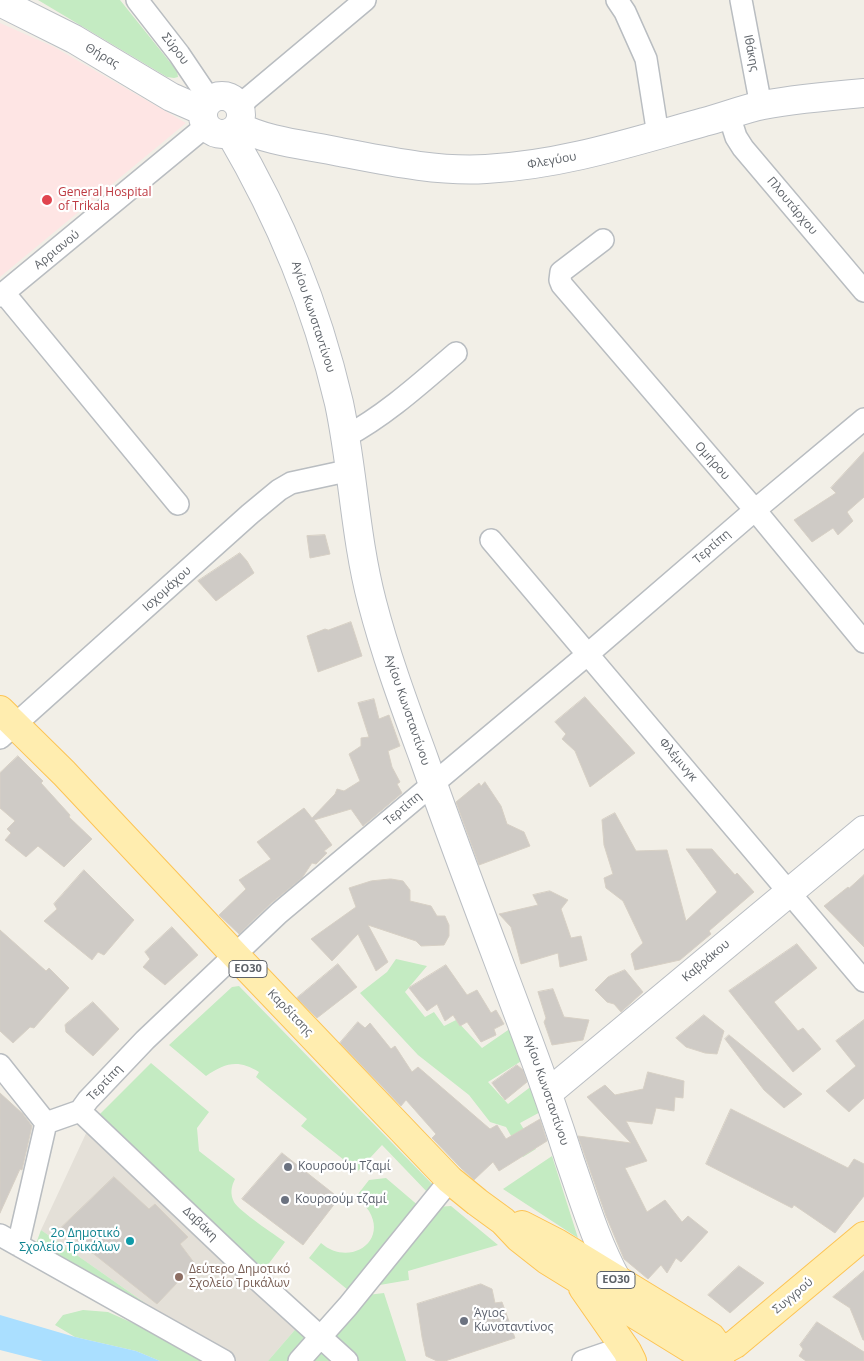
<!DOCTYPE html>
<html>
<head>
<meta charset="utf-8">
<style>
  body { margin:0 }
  canvas { display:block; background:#f2efe7 }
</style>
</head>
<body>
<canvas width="864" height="1361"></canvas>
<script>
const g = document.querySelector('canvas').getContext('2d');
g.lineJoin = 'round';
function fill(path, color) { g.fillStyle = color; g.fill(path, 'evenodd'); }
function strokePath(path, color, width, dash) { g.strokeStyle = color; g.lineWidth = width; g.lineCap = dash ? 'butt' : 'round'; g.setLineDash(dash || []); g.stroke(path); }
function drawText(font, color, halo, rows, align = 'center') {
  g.font = font + ' "Open Sans",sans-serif'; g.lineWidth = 4.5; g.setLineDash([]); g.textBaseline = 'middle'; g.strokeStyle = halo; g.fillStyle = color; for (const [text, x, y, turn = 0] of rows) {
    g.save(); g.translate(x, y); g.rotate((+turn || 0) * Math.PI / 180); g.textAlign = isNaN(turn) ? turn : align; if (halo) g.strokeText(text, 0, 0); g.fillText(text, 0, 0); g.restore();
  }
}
const education = new Path2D(`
  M89 1127 300 1324 268 1361H236L175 1324 41 1230Z`);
const medical = new Path2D(`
  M0 23 54 47 186 123 0 277Z`);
const green = new Path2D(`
  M38 0H120L177 71 178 77 174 78 167 77Z
  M396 959 427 966 405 992 425 1017 434 1012 444 1026 456 1020 482 1048 511 1028 523 1060 488 1082 508 1104 533 1085 544 1110 520 1123 536 1149 523 1157 506 1127 490 1122 469 1095 418 1055 360 993 387 972Z
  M239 986 435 1187 429 1194 382 1145 358 1171 301 1126 307 1119 256 1077 259 1072C238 1059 225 1063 206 1076L169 1045 232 987Z
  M151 1063 209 1112 197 1128 199 1151 235 1179C231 1187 230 1194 234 1202 240 1212 274 1234 285 1242L261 1274 96 1118Z
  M552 1156 578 1238 503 1189Z
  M386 1178 420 1207 348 1290 309 1258 321 1243C348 1267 388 1243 369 1211 366 1206 360 1202 355 1198L369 1180Z
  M451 1206 498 1245 408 1271 409 1280 368 1287 437 1207Z
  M41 1230 175 1324 34 1249Z
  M384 1293 406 1361H304L359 1296Z
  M83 1310 108 1312 173 1341 201 1361H160L136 1351 75 1337 55 1325 63 1315Z
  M300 1324 313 1336 291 1361H268Z`);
const water = new Path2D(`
  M0 1315 75 1337 136 1351 160 1361H43L0 1350Z`);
const building = new Path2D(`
  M864 452V497L847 512 853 521 838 535 833 528 812 542 794 520 836 493 831 488Z
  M325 535 330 554 310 558 307 536Z
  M240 553 247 561 254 573 216 601 198 581Z
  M351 622 362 656 318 672 307 636 325 629 328 630Z
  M585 697 635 753 590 787 575 751 562 739 566 734 555 722Z
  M374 699 379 719 389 715 400 746 388 751 392 767 400 782 397 784 402 793 363 826 351 809 314 820 332 845 324 851 327 853 316 864 312 863 302 878 270 904 239 934 219 915 246 889 239 880 271 859 257 842 304 808 312 818 335 794 337 789 344 791 360 781 349 754 361 746V738L369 737 358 703Z
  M18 756 43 781 41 783 70 815 69 817 92 839 64 867 38 846 26 857 5 840 11 833 7 829 15 821 0 808V773Z
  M485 782 501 806 507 824 524 832 530 846 479 865 456 802 479 783 481 786Z
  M615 813 636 851 667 850 686 921 717 892 686 849H712L735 875 737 873 754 892 709 931 711 934 680 960 635 970 631 954 643 943 623 901 606 888 604 878 613 874 604 845 602 820Z
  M84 870 134 920 104 955 98 952 92 960 44 921 57 909 54 904Z
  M864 875V947L824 906 848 887 849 888Z
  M391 879 403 881 410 890V901L431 906 437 916H445L449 925V936L444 945 421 946 416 941 368 925 388 962 376 971 358 934 332 961 311 939 356 907 349 888 371 881Z
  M550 891 568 900 561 909 571 938 581 936 587 960 560 967 558 953 521 964 511 927 499 914 538 905 533 895Z
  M172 927 198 955 165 985 143 967 150 959 145 952Z
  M0 930 46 971 49 968 69 988 34 1028 30 1027 13 1043 0 1031Z
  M797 944 817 968 774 1002 798 1031 803 1028 821 1049 793 1072 729 991Z
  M338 964 357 987 317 1018 297 998Z
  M446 965 467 995 477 990 491 1013 496 1010 504 1024 494 1029 496 1035 481 1042 467 1022 460 1026 453 1015 445 1021 437 1004 427 1011 409 988Z
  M625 970 643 992 621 1012 614 1004 607 1002 595 990 608 977Z
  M553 989 564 1017 589 1020 583 1040 552 1045 544 1022 546 1018 538 992Z
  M93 1002 119 1029 93 1056 66 1032 65 1025Z
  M704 1015 724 1031 717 1054 705 1053 686 1047 676 1038Z
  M864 1020V1098L849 1112 826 1091 856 1066 836 1041Z
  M358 1022 365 1028 370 1023 391 1049 395 1046 412 1072 418 1067 490 1129 497 1125 506 1139 540 1119 547 1141 499 1171 493 1162 474 1180 461 1168 432 1138 436 1134 406 1100 401 1106 340 1043Z
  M729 1035 802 1094 784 1108 764 1090 725 1039Z
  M517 1065 523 1070 527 1082 505 1100 492 1083Z
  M648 1072 684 1081 683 1098 675 1097 674 1111 656 1108 652 1124 626 1121 647 1161 625 1168 647 1212 665 1200 682 1222 688 1216 708 1232 681 1262 676 1258 667 1273 661 1265 648 1279 624 1259 606 1216 578 1136 631 1143 587 1097 605 1085 615 1095 643 1089Z
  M0 1093 23 1114 32 1126 22 1170 20 1169 0 1213Z
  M731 1109 848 1168 854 1159 864 1164V1196L835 1233 794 1205 792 1208 706 1164Z
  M282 1153 339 1198 303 1245 242 1199Z
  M114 1177 149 1209 155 1204 188 1237 180 1244 195 1264 157 1304 61 1228Z
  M739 1266 764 1283 730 1313 708 1295Z
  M864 1271V1340H863L850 1308 833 1297Z
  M481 1284 492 1289 495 1303 502 1302 515 1338 445 1361H437L426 1356 422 1337 417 1304Z
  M817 1322 864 1352V1361H806L799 1356 803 1349 800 1345Z`);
const street = new Path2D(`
  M137 0 179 54 210 100
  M617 0 625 12 646 59 658 135
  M741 0 761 106
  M240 109 247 99 365 0
  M729 115 736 137 743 148 864 291
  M603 240 561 272 560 280 562 285 755 510 864 642
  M4 293 178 504
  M0 296 206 126
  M345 437C386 415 421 383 456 353
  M491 540 864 981
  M0 738 250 514 279 490 291 483 351 470
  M0 1065 46 1123
  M80 1111 260 1282 347 1361
  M0 1235 224 1361
  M18 1245 46 1123 80 1111 88 1100 145 1040 279 913 588 654 755 510 864 419
  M299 1361 348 1306 450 1180
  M583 1361 624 1347`);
const secondary = new Path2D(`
  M0 2 74 39 171 97 203 111
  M203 115a19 19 0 1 1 38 0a19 19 0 1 1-38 0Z
  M238 126C267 142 308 145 340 152 387 161 438 172 486 169 562 165 632 142 704 122 724 117 743 109 763 105 796 99 830 96 864 93
  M230 133C281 220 316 305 339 403 353 469 355 537 372 602 386 656 405 707 424 759 457 853 493 946 528 1040 543 1080 557 1120 570 1161 584 1201 596 1242 617 1280
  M548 1093 864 830`);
const primary = new Path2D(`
  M0 710 64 773 234 954 450 1180 477 1202 503 1221 519 1238 547 1260 688 1347C708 1359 715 1355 735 1344L864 1236
  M522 1225 557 1243 711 1337 718 1347 720 1361
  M583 1288 627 1351 632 1361`);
const markers = [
  [47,200,6,"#e0444e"],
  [288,1167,5,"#6b7280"],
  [285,1200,5,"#6b7280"],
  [130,1241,5,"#0f9aa8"],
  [179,1277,5,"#8d6e63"],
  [464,1321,5,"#6b7280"]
];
const shields = [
  [248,969,38],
  [616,1280,38]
];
const shieldNames = [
  ["ΕΟ30",248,969],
  ["ΕΟ30",616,1280]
];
const streetNames = [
  ["Σύρου",175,49,52],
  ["Ιθάκης",751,53,79],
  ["Θήρας",102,56,30],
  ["Φλεγύου",552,161,-10],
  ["Πλουτάρχου",792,206,50],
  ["Αρριανού",57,250,-39],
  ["Αγίου Κωνσταντίνου",313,317,72],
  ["Ομήρου",712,461,49],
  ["Τερτίπη",712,547,-41],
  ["Ισχομάχου",167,589,-42],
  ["Αγίου Κωνσταντίνου",407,710,71],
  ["Φλέμινγκ",678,760,50],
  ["Τερτίπη",403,809,-40],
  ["Καβράκου",706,961,-40],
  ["Καρδίτσης",290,1013,46],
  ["Τερτίπη",105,1083,-47],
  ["Αγίου Κωνσταντίνου",546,1090,71],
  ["Δαβάκη",200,1224,44],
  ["Συγγρού",793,1296,-40]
];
const healthNames = [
  ["General Hospital",58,193],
  ["of Trikala",58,207]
];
const worshipNames = [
  ["Κουρσούμ Τζαμί",298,1167],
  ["Κουρσούμ τζαμί",295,1200],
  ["Άγιος",474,1314],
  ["Κωνσταντίνος",474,1328]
];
const cultureNames = [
  ["2ο Δημοτικό",120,1234],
  ["Σχολείο Τρικάλων",120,1248]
];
const educationNames = [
  ["Δεύτερο Δημοτικό",189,1270],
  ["Σχολείο Τρικάλων",189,1284]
];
fill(education, '#e4e0d8');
fill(medical, '#fee5e4');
fill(green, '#c4ebc2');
fill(water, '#aadfff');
fill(building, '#cfcbc6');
strokePath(building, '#d7d0c5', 1);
strokePath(street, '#b9bdc1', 24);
strokePath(secondary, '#babec3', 30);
strokePath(primary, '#fdc454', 30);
strokePath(street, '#fff', 21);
strokePath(secondary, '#fff', 28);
strokePath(primary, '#ffedaf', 28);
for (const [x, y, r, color] of markers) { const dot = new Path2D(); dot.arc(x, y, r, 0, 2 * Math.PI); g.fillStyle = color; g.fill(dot); strokePath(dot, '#fff', 2); }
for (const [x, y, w] of shields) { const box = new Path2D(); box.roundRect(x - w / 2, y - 8.5, w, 17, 4); g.fillStyle = '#fff'; g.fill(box); strokePath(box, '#5e6369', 1); }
drawText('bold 11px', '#5e6369', null, shieldNames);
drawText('12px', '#5e6369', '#fff', streetNames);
drawText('12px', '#be3a42', '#fff', healthNames, 'left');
drawText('12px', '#5b616d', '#fff', worshipNames, 'left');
drawText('12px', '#0d838f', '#fff', cultureNames, 'right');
drawText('12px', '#785e54', '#fff', educationNames, 'left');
</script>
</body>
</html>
